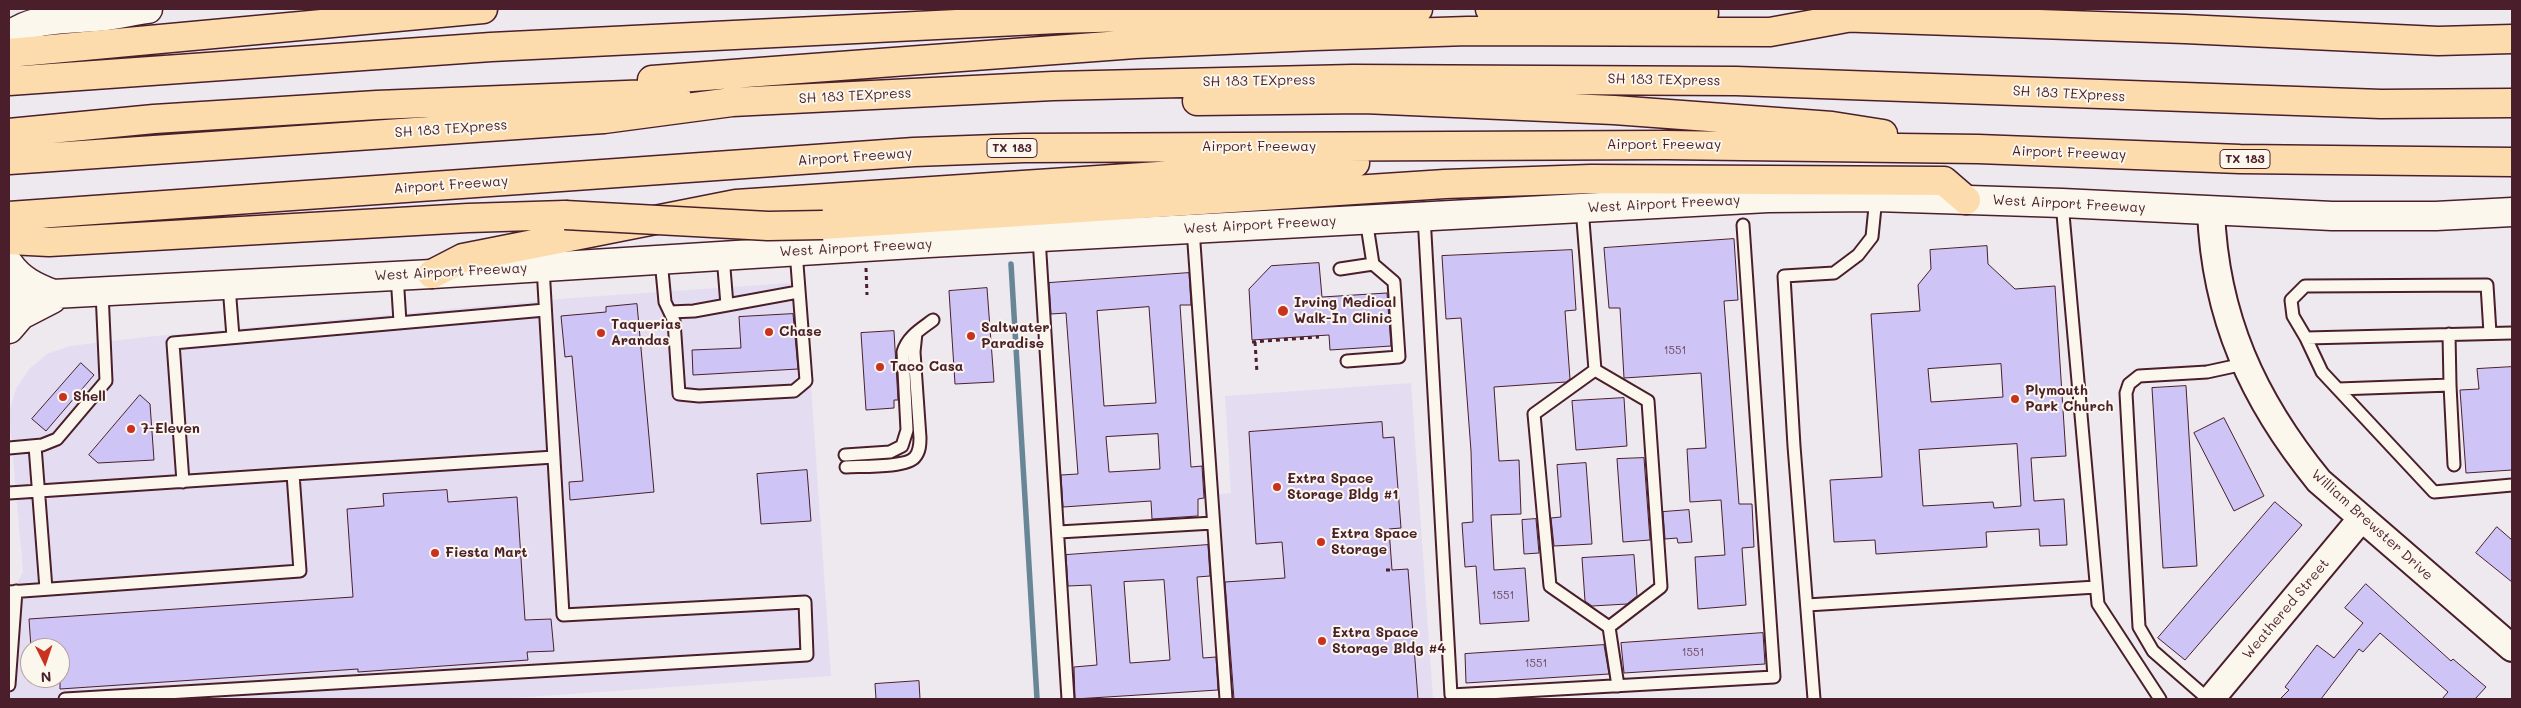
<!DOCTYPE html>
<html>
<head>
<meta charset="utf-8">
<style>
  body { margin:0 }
  #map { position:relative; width:2521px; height:708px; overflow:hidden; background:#eee8ef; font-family:Mali,sans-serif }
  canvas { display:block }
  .frame { position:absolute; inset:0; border:10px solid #4a1f2b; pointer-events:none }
  .north { position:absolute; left:20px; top:638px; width:50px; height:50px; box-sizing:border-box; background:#fbf7ec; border:1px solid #b4a19f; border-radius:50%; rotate:176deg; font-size:14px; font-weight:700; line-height:20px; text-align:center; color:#4a1f2b }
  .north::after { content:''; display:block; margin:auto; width:18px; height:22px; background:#c8321e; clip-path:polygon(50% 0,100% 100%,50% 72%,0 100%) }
</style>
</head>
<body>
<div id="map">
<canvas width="2521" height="708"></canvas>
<div class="frame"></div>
<div class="north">N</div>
</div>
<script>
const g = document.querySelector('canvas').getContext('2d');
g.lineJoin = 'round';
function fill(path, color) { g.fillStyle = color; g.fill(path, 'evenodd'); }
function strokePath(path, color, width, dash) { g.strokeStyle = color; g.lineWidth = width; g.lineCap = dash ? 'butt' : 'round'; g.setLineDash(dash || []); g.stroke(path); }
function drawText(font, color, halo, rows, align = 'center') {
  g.font = font + ' Mali,sans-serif'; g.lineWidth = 4; g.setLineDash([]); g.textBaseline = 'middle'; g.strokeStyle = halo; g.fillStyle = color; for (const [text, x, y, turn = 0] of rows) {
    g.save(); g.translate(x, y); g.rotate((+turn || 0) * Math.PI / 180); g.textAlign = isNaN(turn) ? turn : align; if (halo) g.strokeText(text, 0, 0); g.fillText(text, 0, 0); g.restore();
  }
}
const built = new Path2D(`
  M804 282 831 676 499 699H9V598L23 572 9 412 16 389 29 369 47 354 70 346 146 337 572 298ZM30 648H60V678H30Z
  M1411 383 1433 699H1231L1217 494 1231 493 1225 396Z`);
const stream = new Path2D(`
  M1011 264 1037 699`);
const building = new Path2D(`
  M1734 239 1738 300 1724 301 1739 504H1752L1754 547 1742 548 1746 605 1698 609 1695 557 1725 555 1721 500 1690 502 1687 449 1706 448 1701 373 1624 378 1620 308H1609L1604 248Z
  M1987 246 1988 264 2015 289 2055 286 2066 456 2031 458 2034 501 2064 499 2067 545 2040 546 2039 529 1986 532 1987 547 1876 554 1875 540 1834 542 1830 480 1882 477 1871 314 1920 311 1918 285 1931 269 1930 250ZM2001 364 2003 397 1931 402 1928 369ZM2017 444 2021 506 1994 508 1993 502 1923 506 1919 450Z
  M1572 250 1576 310 1565 311 1570 379 1566 382 1494 387 1499 461 1519 460 1521 514 1491 515 1494 570 1525 568 1529 621 1480 624 1476 566 1465 567 1462 523 1473 522 1471 451 1461 318 1446 319 1442 256Z
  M1319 263 1322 297 1387 293 1391 346 1330 350 1329 335 1252 340 1249 289 1271 266Z
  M1189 273 1191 305H1180L1191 467 1202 466 1204 498 1198 499V516L1152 519 1151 501 1063 507 1061 475 1078 474 1066 313 1051 314 1049 283ZM1149 307 1156 403 1104 406 1097 311ZM1158 434 1160 469 1109 472 1106 437Z
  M987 288 994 382 955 384 949 291Z
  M637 304 654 492 570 500 569 482 583 481 572 356 565 357 561 316 606 312V307Z
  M793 314 798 369 693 375 692 350 741 348 739 317Z
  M894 331 898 400H894V408L866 410 861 333Z
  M81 363 94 375 46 431 32 419Z
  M2512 367V470L2466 473 2460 390 2479 389 2477 369Z
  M2186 386 2197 566 2163 568 2152 388Z
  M140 395 150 404 154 460 98 463 89 455Z
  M1624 398 1627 446 1576 450 1572 401Z
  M2224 418 2264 496 2234 511 2194 433Z
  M1382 422 1383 438 1394 437 1401 528 1389 529 1392 570 1408 569 1418 699H1234L1225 582 1285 578 1282 542 1256 544 1249 432Z
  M1644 458 1650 540 1623 542 1617 459Z
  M1586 463 1592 544 1554 546 1551 518 1561 517 1557 465Z
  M807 470 811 521 761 524 757 474Z
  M447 490 448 502 517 497 525 620 551 619 554 651 527 652 528 660 358 672V669L60 689V648H31L29 619 353 597 347 509 384 506 383 494Z
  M2275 502 2302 525 2185 660 2158 638Z
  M1689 510 1692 542 1678 543 1677 538 1665 539 1663 512Z
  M1536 519 1539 553 1524 554 1522 520Z
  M2497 527 2512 540V582L2476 553Z
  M1208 545 1210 576 1197 577 1203 658 1216 657 1218 690 1075 699 1074 667 1097 665 1091 585 1068 586 1066 555ZM1164 580 1170 660 1130 663 1124 582Z
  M1634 555 1637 596 1627 604 1592 606 1585 601 1582 558Z
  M2366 584 2451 661 2453 659 2486 687 2475 699H2442L2448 692 2380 633 2363 652 2359 649 2321 699H2280L2289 690 2285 687 2317 645 2334 658 2363 623 2345 608Z
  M1763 633 1765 664 1624 673 1621 643Z
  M1604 645 1609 674 1466 683 1465 654Z
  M919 681 920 699H876L875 684Z`);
const path = new Path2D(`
  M866 268 867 295
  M1252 342 1319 337
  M1255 342 1257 373
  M1386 570H1391`);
const service = new Path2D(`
  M2062 203 2098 604 2160 699
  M1582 208 1595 370 1648 401 1661 587 1609 627 1618 686
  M1424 216 1451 695 1774 677 1743 225
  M1193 229 1226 699
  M1039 238 1068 699
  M661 260 665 302 674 321 679 394 699 396 794 391 806 381 796 251
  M1340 269 1373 264 1366 219
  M397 275 400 322
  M229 286 233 337
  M727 305 798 292
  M670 312 694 311 727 305 723 256
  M2512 333 2306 338 2322 372 2434 492 2512 485
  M2306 338 2293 316 2291 300 2305 286 2487 285 2490 333
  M1347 361 1399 357 1394 282 1373 264
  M1595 370 1534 414 1550 586 1609 627
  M2450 385 2454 465
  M2338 389 2450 385 2449 334
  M35 446 46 589
  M9 448 42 445 57 439 106 381 102 292
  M845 455 890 452 902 446 907 430 903 352C907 337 921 329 933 320
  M846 467C860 466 907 468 915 457 920 451 920 444 920 438L914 352 916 333
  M293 474 554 457
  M183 482 173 343 545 310
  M9 493 293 474 300 571 9 592
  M1059 532 1213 523
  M1807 605 2096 587
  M9 685 16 591
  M65 699 807 655 805 602 563 615 543 267
  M1814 699 1794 446 1784 276 1834 273 1858 255 1872 237 1876 197
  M2208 699 2153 651 2139 627 2126 393 2129 384 2139 376 2207 372 2244 364`);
const tertiary = new Path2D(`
  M2211 211C2215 317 2253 400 2319 481L2512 648
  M2211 699 2361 519`);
const secondary = new Path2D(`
  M9 36C35 15 75 20 106 16 120 14 134 11 148 9
  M9 264C20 280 35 287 53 294
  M9 299 53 294 432 274 929 243 1768 198 1876 197 2062 203 2332 216H2436L2512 212
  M9 329 21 315 52 299`);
const motorway = new Path2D(`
  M1490 9 1704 13
  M1834 17 2185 29 2438 41 2512 39
  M9 53 483 9
  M652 80 1135 44 1314 36 1468 31 1770 32 1852 17
  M9 81 491 47 1058 19 1418 9
  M1197 101 1364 99 1614 110 1832 126 1883 134
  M9 133 154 119 377 105 676 93
  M9 160 604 119 732 102 1053 86 1353 79 1736 81 2381 104 2512 103
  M9 216 914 152 1024 148 1665 145 1978 149 2240 159 2512 162
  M823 225 1445 184 1591 179 1944 181 1966 200
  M9 240 49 242 468 218 565 215
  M432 274 463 258 736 204 1355 163`);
const motorwayBridge = new Path2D(`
  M565 215 768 226 823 225`);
const markers = [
  [1283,311,6,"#c8321e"],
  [769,332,5,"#c8321e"],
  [601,333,5,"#c8321e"],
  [971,336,5,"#c8321e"],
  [880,367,5,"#c8321e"],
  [63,397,5,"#c8321e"],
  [2015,399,5,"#c8321e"],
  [131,429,5,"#c8321e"],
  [1277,487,5,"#c8321e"],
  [1321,542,5,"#c8321e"],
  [435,553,5,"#c8321e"],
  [1322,641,5,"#c8321e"]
];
const numberNames = [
  ["1551",1675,351],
  ["1551",1503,596],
  ["1551",1693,653],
  ["1551",1536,664]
];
const shields = [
  [1012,148,50],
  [2245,159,50]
];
const shieldNames = [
  ["TX 183",1012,148],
  ["TX 183",2245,159]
];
const streetNames = [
  ["SH 183 TEXpress",1664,80,1],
  ["SH 183 TEXpress",1259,81,-1],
  ["SH 183 TEXpress",2069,94,3],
  ["SH 183 TEXpress",855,96,-3],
  ["SH 183 TEXpress",451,129,-4],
  ["Airport Freeway",1664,145],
  ["Airport Freeway",1259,147],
  ["Airport Freeway",2069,153,2],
  ["Airport Freeway",855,157,-4],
  ["Airport Freeway",451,185,-4],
  ["West Airport Freeway",1664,204,-3],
  ["West Airport Freeway",2069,204,3],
  ["West Airport Freeway",1260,225,-3],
  ["West Airport Freeway",856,248,-3],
  ["West Airport Freeway",451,272,-3],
  ["William Brewster Drive",2372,525,42],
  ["Weathered Street",2286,609,-50]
];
const poiNames = [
  ["Irving Medical",1294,303],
  ["Walk-In Clinic",1294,319],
  ["Taquerias",611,325],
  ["Arandas",611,341],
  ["Saltwater",981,328],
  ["Paradise",981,344],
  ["Chase",779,332],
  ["Taco Casa",890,367],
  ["Plymouth",2025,391],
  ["Park Church",2025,407],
  ["Shell",73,397],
  ["7-Eleven",141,429],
  ["Extra Space",1287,479],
  ["Storage Bldg #1",1287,495],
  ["Extra Space",1331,534],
  ["Storage",1331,550],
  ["Fiesta Mart",445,553],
  ["Extra Space",1332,633],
  ["Storage Bldg #4",1332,649]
];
fill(built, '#e4ddf1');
strokePath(stream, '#698696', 5.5);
fill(building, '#cec4f6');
strokePath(building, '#4a1f2b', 1);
strokePath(service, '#4a1f2b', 15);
strokePath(tertiary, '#4a1f2b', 30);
strokePath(secondary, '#4a1f2b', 31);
strokePath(motorway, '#4a1f2b', 31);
strokePath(path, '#4a1f2b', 3, [4, 4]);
strokePath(service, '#fbf7ec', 11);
strokePath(tertiary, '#fbf7ec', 26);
strokePath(secondary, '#fbf7ec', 28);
strokePath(motorway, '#fcdcac', 28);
strokePath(motorwayBridge, '#4a1f2b', 31, []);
strokePath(motorwayBridge, '#fcdcac', 28);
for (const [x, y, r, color] of markers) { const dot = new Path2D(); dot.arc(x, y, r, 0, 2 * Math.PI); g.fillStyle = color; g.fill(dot); strokePath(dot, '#fbf7ec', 2); }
drawText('11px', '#6b485e', null, numberNames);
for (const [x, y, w] of shields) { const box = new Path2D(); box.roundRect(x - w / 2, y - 9.5, w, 19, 4); g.fillStyle = '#fbf7ec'; g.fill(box); strokePath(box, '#4a1f2b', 1); }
drawText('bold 12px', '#4a1f2b', null, shieldNames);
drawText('14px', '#4a1f2b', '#fbf7ec', streetNames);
drawText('bold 14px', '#4a1f2b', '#fbf7ec', poiNames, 'left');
</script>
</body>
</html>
